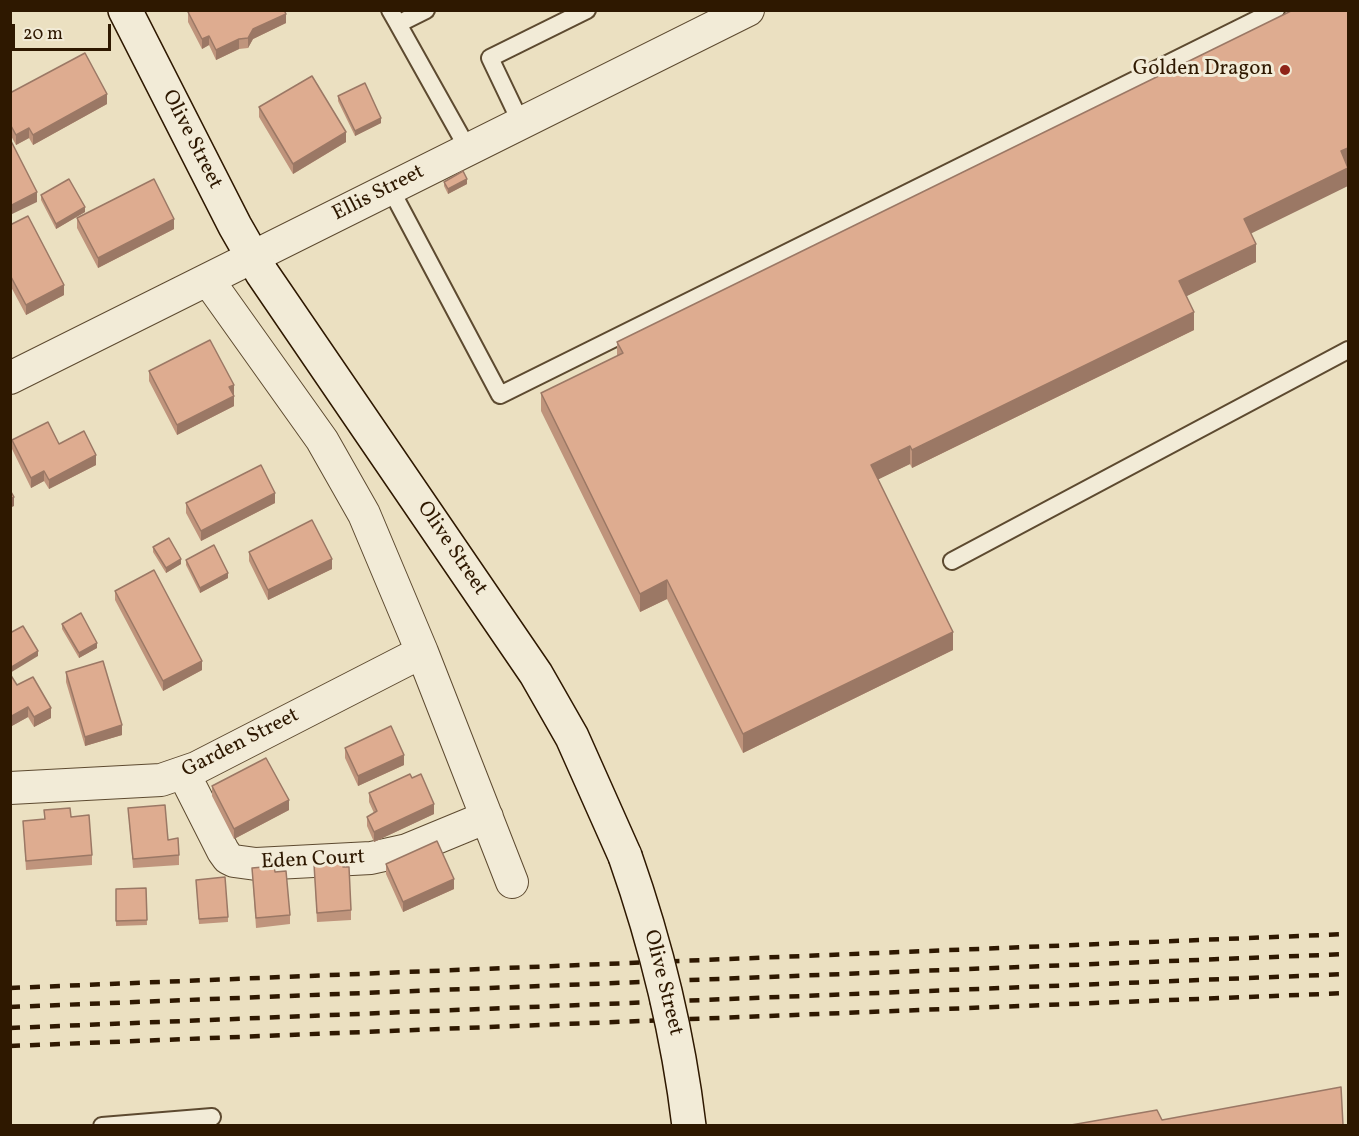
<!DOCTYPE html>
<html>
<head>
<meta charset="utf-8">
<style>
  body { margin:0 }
  #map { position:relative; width:1359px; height:1136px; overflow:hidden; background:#ebe0c1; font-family:Vollkorn,serif }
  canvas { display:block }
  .frame { position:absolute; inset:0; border:12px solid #2e1800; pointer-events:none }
  .scale { position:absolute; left:12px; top:24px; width:99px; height:27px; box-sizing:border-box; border:3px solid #2e1800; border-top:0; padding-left:8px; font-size:18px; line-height:21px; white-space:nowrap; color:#2e1800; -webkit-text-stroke:4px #f2ebd7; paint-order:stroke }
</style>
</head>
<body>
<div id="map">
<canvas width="1359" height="1136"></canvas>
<div class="frame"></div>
<div class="scale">20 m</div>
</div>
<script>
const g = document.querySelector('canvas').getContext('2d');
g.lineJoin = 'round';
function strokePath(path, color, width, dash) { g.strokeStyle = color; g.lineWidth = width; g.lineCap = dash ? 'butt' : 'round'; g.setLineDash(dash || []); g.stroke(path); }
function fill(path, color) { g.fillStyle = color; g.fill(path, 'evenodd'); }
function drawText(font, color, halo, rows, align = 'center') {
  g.font = font + ' Vollkorn,serif'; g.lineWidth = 6; g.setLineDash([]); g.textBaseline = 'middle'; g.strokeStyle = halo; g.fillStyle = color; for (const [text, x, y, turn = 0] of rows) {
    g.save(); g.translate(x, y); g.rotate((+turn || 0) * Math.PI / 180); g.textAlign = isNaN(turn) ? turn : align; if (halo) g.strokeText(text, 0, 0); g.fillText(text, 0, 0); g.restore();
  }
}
const lane = new Path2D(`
  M390 10 398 24
  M426 10 398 24 468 149
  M521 123 490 58 587 10
  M390 188 500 395 1276 10
  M952 561 1348 350
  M102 1126 212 1117`);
const street = new Path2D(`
  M208 280 322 440 364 514 422 652 512 882
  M10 378 748 10
  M184 774 223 851 228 858 234 861 256 864 371 858 407 850 487 817
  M10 788 161 780 196 768 422 652`);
const secondary = new Path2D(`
  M125 10 235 226 262 273 536 674 572 737 625 856`);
const rail = new Path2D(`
  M10 988 1348 934
  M10 1007 1348 954
  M10 1028 1348 974
  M10 1046 1348 993`);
const secondaryBridge = new Path2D(`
  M625 856C656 944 678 1033 689 1126`);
const wall = new Path2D(`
  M1348 10V166L1251 233 1256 262 1186 296 1194 330 912 468 910 464 878 479 953 650 743 753 667 599 640 612 541 411V393L617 356V342Z
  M188 12 286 23 253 39 248 48 239 49 216 60 209 45 202 49 188 22Z
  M10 93 107 104 33 145 29 138 16 145 10 134Z
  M338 96 381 123 355 136 338 101Z
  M259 107 346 142 293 174 259 117Z
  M444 182 467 184 448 194 444 186Z
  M41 195 85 212 56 229 41 200Z
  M77 218 174 229 98 268 77 228Z
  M10 225 64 295 26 315 10 285Z
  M149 371 234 395V406L177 435 149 381Z
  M12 440 59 444 96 465 49 489 44 481 31 488 12 449Z
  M186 503H275L201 541 186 513Z
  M153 547 181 564 166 573 153 552Z
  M249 552 332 569 268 600 249 561Z
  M186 560 228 578 200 593 186 565Z
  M115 591 202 670 163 691 115 600Z
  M62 624 97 648 79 658 62 629Z
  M66 672 122 735 85 746 66 682Z
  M10 674 17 685 51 718 34 727 28 717 10 727Z
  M345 748 404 765 358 786 345 758Z
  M412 778 434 814 374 842 367 826V817L374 813 369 802V793Z
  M212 786 289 810 234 839 212 796Z
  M128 808 168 840 179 855V865L133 868Z
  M44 810 71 817 92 855V865L26 870 23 821 44 819Z
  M314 864 343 867 351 910V920L317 922Z
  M386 864 454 889 403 912 386 874Z
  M252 868 275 872 290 915V924L256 928Z
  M196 880 228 917V922L199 924Z
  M146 888 147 925 116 926V889Z`);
const shadedWall = new Path2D(`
  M286 14V23L253 39 248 48V38L253 29Z
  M209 36V45L202 49V39Z
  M239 39V49L216 60V50Z
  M107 94V104L33 145V135Z
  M381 118V123L355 136V131Z
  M29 128V138L16 145V135Z
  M346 132V142L293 174V164Z
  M1348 148V166L1341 170V151Z
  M1348 168V186L1244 237V219Z
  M467 179V184L448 194V189Z
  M37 192V202L10 215V206Z
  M85 207V212L56 229V224Z
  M174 219V229L98 268V258Z
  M1256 244V262L1179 300V281Z
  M64 285V295L26 315V305Z
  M1194 312V330L912 468V450Z
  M234 385V395L229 397V387Z
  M234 396V406L177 435V425Z
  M910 446V464L871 483V465Z
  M96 455V465L49 489V480Z
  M44 471V481L31 488V478Z
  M275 493V503L201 541V531Z
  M14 497V506L10 508V499Z
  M181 559V564L166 573V568Z
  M332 559V569L268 600V590Z
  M228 573V578L200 593V588Z
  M667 580V599L640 612V594Z
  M953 632V650L743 753V734Z
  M97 643V648L79 658V653Z
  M38 651V656L10 673V668Z
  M202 661V670L163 691V681Z
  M28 707V717L10 727V717Z
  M51 708V718L34 727V717Z
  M122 725V735L85 746V737Z
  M404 755V765L358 786V776Z
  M289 800V810L234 839V829Z
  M434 804V814L374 842V832Z
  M454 879V889L403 912V902Z`);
const building = new Path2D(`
  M192 10H284L286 14 253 29 248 38 239 39 216 50 209 36 202 39 188 12Z
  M1293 10H1348V148L1341 151 1348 168 1244 219 1256 244 1179 281 1194 312 912 450 910 446 871 465 953 632 743 734 667 580 640 594 541 393 623 353 617 342Z
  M85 53 107 94 33 135 29 128 16 135 10 124V93Z
  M312 76 346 132 293 164 259 107Z
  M365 83 381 118 355 131 338 96Z
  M11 141 37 192 10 206V141Z
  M463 171 467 179 448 189 444 182Z
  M69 179 85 207 56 224 41 195Z
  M154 179 174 219 98 258 77 218Z
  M28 216 64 285 26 305 10 275V225Z
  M210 340 234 385 229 387 234 396 177 425 149 371Z
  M48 422 59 444 84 431 96 455 49 480 44 471 31 478 12 440Z
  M261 465 275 493 201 531 186 503Z
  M10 490 14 497 10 499Z
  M312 520 332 559 268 590 249 552Z
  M169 538 181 559 166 568 153 547Z
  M214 545 228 573 200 588 186 560Z
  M154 570 202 661 163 681 115 591Z
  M81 613 97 643 79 653 62 624Z
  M23 626 38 651 10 668V633Z
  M103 661 122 725 85 737 66 672Z
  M10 674 17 685 33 677 51 708 34 717 28 707 10 717Z
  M391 726 404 755 358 776 345 748Z
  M266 758 289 800 234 829 212 786Z
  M410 774 412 778 421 774 434 804 374 832 367 817 377 811 369 793Z
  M165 805 168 840 178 838 179 855 133 859 128 808Z
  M70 808 71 817 89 815 92 855 26 861 23 821 45 819 44 810Z
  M437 841 454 879 403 902 386 864Z
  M343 862V867H349L351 910 317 913 314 864Z
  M274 866 275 872 286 871 290 915 256 918 252 868Z
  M225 877 228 917 199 919 196 880Z
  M146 888 147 920 116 921V889Z
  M1341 1087 1343 1125H1071L1157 1110 1162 1120Z`);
const markers = [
  [1285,70,6,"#8f2418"]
];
const poiNames = [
  ["Golden Dragon",1273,70]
];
const streetNames = [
  ["Olive Street",191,140,63],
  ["Ellis Street",379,194,-27],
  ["Olive Street",451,549,56],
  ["Garden Street",241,744,-27],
  ["Eden Court",313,861,-3],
  ["Olive Street",662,983,76]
];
strokePath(lane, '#5d4a30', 20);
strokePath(street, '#5d4a30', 34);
strokePath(secondary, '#2e1800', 36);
strokePath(lane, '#f2ebd7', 16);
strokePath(street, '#f2ebd7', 32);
strokePath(secondary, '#f2ebd7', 33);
strokePath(rail, '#2e1800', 4.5, [10, 10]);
strokePath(secondaryBridge, '#2e1800', 36, []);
strokePath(secondaryBridge, '#f2ebd7', 33);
fill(wall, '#bf947c');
fill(shadedWall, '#9b7865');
fill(building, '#deac90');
strokePath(building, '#9b7865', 1.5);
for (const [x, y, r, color] of markers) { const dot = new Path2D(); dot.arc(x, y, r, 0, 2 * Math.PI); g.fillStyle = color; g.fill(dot); strokePath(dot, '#f2ebd7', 2); }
drawText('21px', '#2e1800', '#f2ebd7', poiNames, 'right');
drawText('21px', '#2e1800', '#f2ebd7', streetNames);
</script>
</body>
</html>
